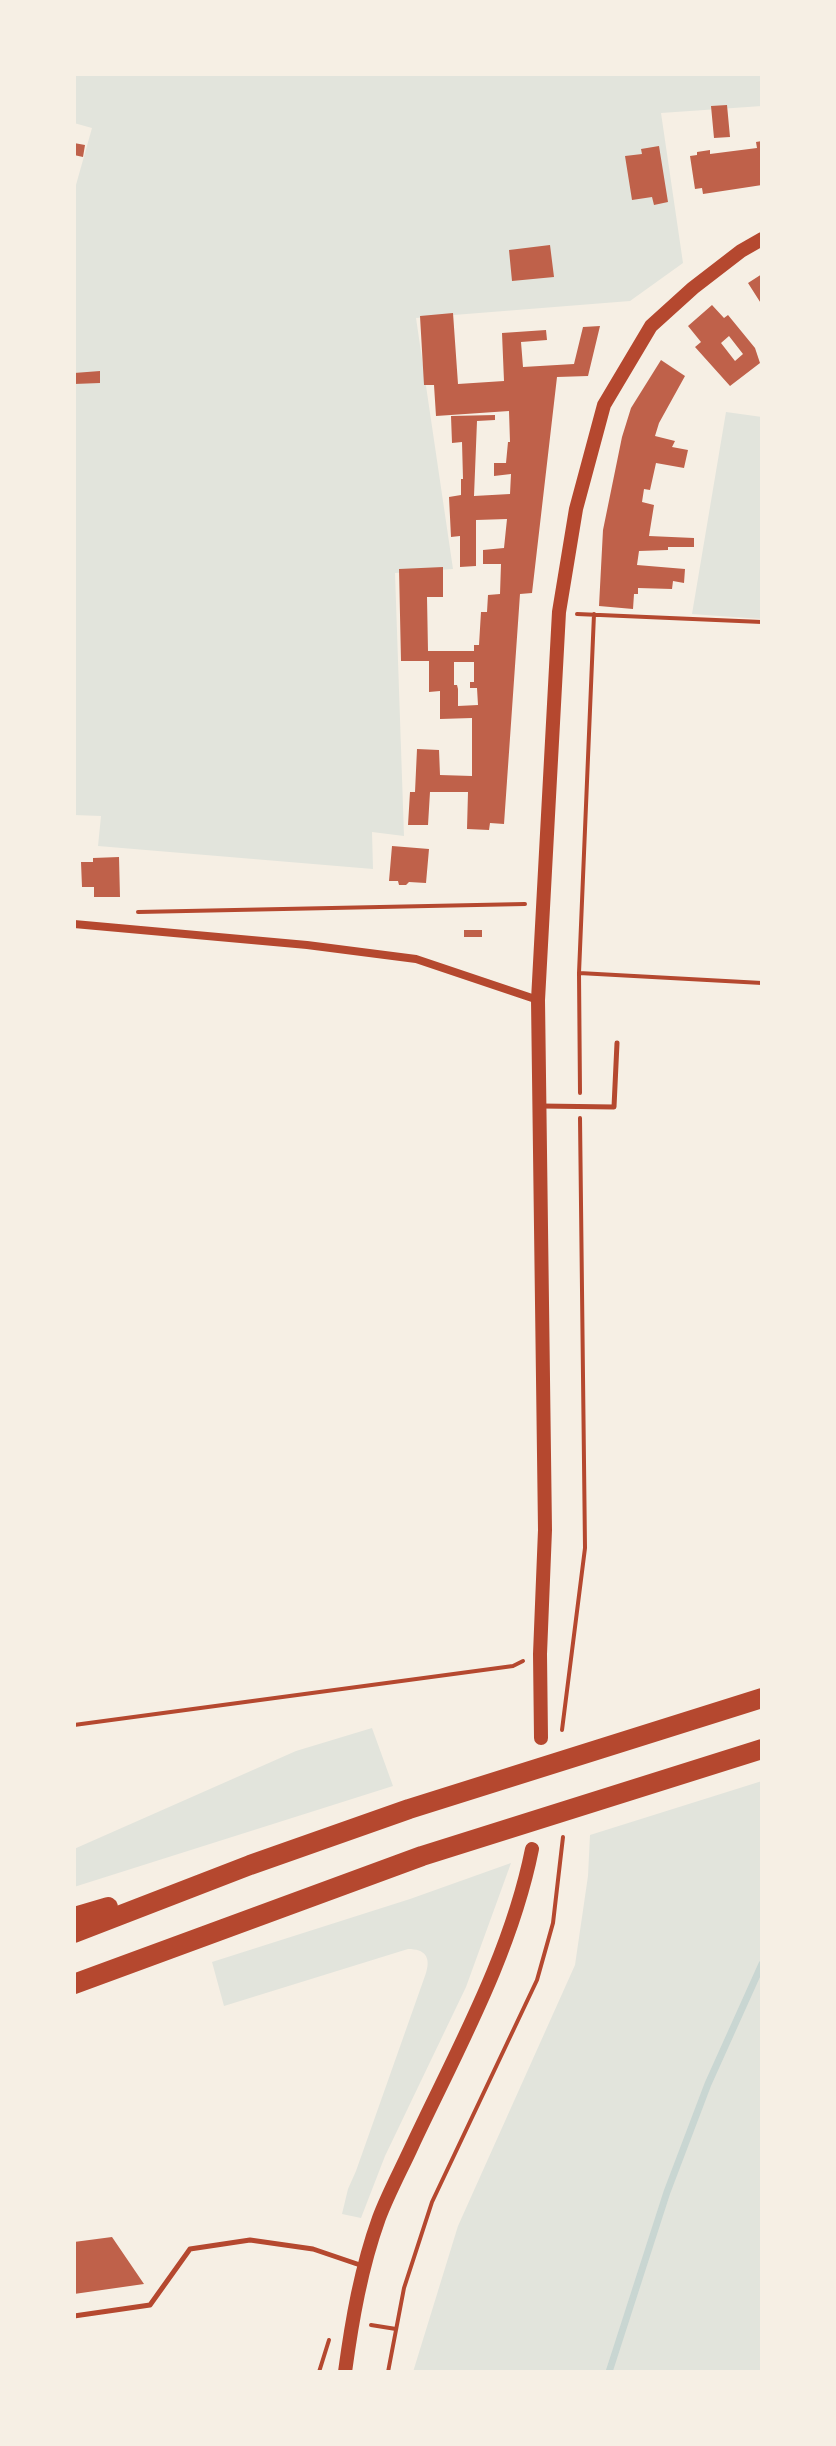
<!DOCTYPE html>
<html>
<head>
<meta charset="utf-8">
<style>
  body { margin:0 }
  #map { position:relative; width:836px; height:2446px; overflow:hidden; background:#f6efe4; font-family:"Archivo Narrow",sans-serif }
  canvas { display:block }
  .frame { position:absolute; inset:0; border:76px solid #f6efe4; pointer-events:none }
</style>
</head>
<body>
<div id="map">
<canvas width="836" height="2446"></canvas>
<div class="frame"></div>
</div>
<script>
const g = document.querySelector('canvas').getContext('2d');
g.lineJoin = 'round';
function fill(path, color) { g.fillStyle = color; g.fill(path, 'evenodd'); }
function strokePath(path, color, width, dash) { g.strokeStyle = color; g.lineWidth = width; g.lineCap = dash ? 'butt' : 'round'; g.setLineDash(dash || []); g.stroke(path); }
const green = new Path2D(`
  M74 74H762V106L661 113 683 263 630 301 416 318 453 569 395 573 404 836 372 832 373 869 98 846 101 816 74 815V192L92 128 74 123Z
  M726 412 762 417V619L692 614Z
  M372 1728 393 1786 74 1887V1849L296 1751Z
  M762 1781V2372H413L458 2226 575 1965 588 1876 590 1835Z
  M511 1863 466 1987 385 2156 361 2218 342 2214 348 2189 356 2171 426 1973C431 1957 425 1949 408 1949L224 2006 212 1962 410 1899Z`);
const stream = new Path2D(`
  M609 2372 667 2192 708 2084 762 1964`);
const building = new Path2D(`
  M727 105 730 137 714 138 711 106Z
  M762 141V185L703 194 702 188 695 189 690 156 697 155V152L710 150V154L757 148 756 142Z
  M74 143 85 145 83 157 74 155Z
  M659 146 668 202 654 205 652 197 632 200 625 156 642 154 641 149Z
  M550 245 554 277 512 281 509 250Z
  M762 274V305L748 283Z
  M712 305 724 318 728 315 755 348 760 363 730 386 695 347 701 342 688 326ZM729 336 743 354 735 361 721 343Z
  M453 313 458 384 504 381 502 333 546 330 547 340 521 342 523 367 574 364 583 327 600 326 588 376 557 377 532 593 520 594 504 824 490 823 489 830 467 829 468 792H430L428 825H408L410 792H415L417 749 439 750 440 775 472 776V718L440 719V691L429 692V661H401L399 569 443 567V597H427L428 651H474V645H479L481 612H487L488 595 500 594 501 564H483V550L504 548 507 519 476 520V566L460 567V536L451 537 449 497 461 495V479H463L462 442 452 443 451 416 495 415V420L477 421 474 496 510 494 511 474 494 476V463H506L508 442H510L509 411 436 416 434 385H424L420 316ZM454 662H474V682H470V688H477L478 705 458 706V689L457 685H454Z
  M661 360 685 376 659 423 655 436 675 441 672 447 688 450 684 468 656 463 650 490 644 489 642 502 654 505 649 536 694 538V547H668V550L639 551 637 565 685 569 684 583 673 581 672 589 638 588V594H634L633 609 599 606 603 530 622 437 631 408Z
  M100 371V383L74 384V373Z
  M392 846 429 849 426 883 409 882 406 885H399L398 881H389Z
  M119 857 120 897H94V887H82L81 862H93V858Z
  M464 930H482V937H464Z
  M112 2237 144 2284 74 2294V2242Z`);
const path = new Path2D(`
  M577 614 762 622
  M138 912 525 904
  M579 973 762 983
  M580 1093 579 973 594 614
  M74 1725 513 1666 523 1661
  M562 1730 585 1548 580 1118
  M371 2325 396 2329
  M319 2372 329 2340
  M388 2372 404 2288 432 2202 537 1980 553 1923 563 1837`);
const service = new Path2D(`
  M541 1106 614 1107 617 1043
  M74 2316 150 2305 190 2249 250 2240 313 2249 363 2266`);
const minor = new Path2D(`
  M74 924 307 945 416 959 538 1000`);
const tertiary = new Path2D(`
  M541 1738 540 1654 545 1530 538 1000 559 612 576 509 604 405 651 326 693 288 741 251 762 239
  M345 2372C352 2320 361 2268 379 2218 388 2194 401 2170 412 2146 457 2050 511 1954 532 1849`);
const motorway = new Path2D(`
  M74 1917 108 1907
  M74 1933 250 1865 409 1809 762 1698
  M74 1984 422 1856 762 1749`);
fill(green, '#e2e4dc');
strokePath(stream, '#c9d6d2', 7);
fill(building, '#bf614a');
strokePath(path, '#b5482f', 4);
strokePath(service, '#b5482f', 5);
strokePath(minor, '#b5482f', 8);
strokePath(tertiary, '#b5482f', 14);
strokePath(motorway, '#b5482f', 20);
</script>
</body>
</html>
